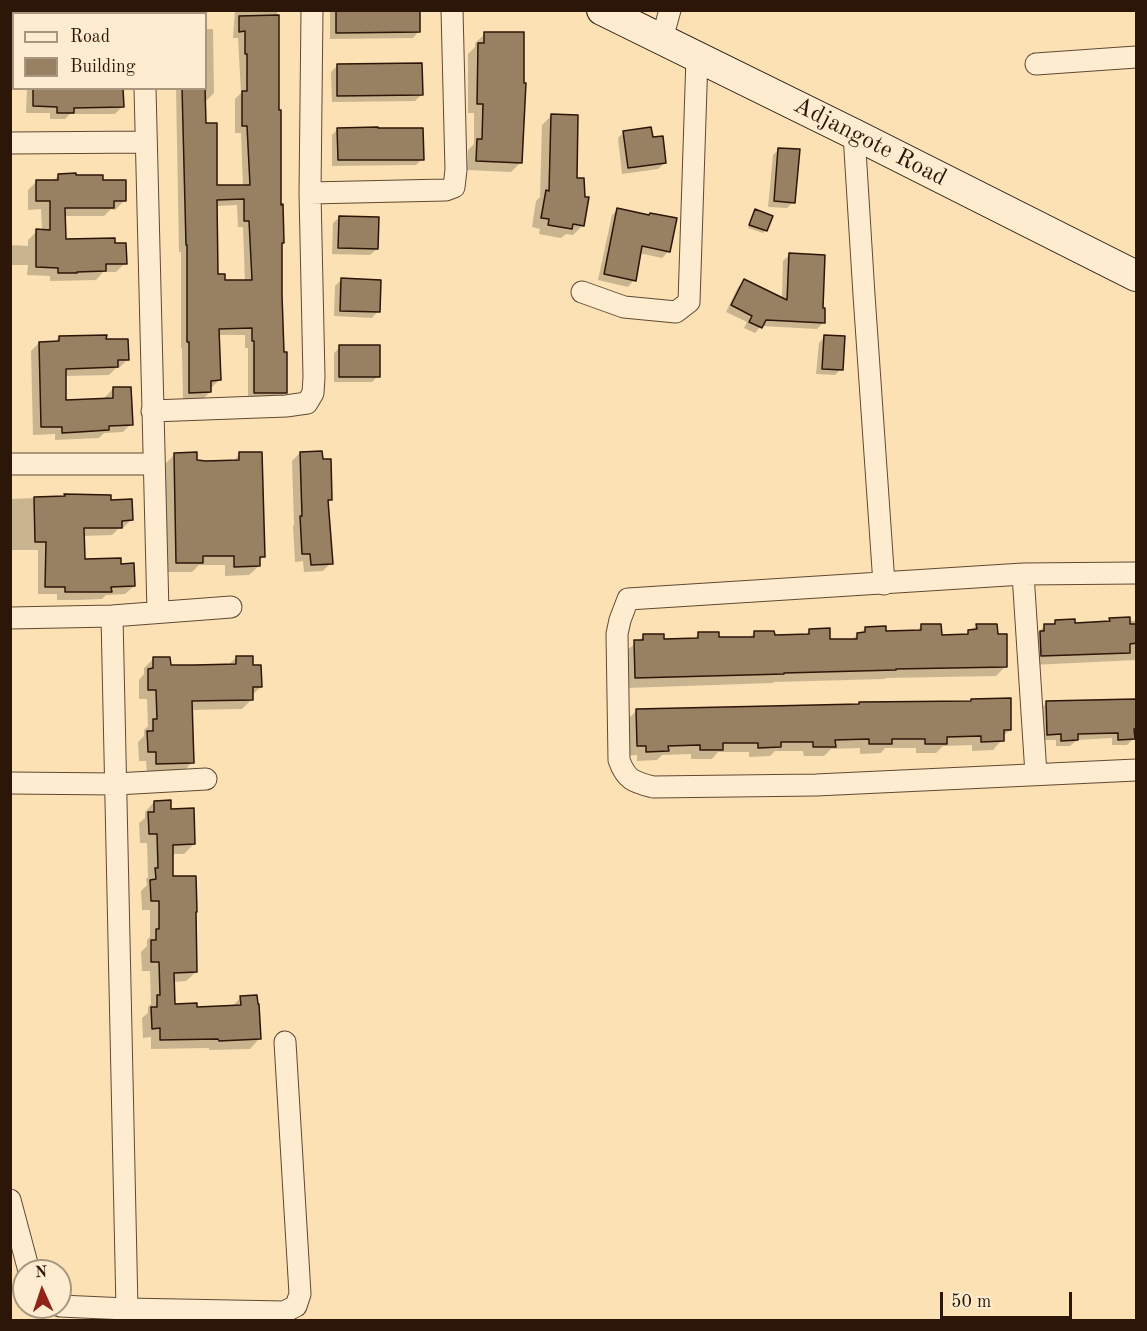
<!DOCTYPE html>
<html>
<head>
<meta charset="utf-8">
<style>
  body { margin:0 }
  #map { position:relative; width:1147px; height:1331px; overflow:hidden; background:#fce1b5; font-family:"Old Standard TT",serif }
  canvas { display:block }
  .frame { position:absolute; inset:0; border:12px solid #2c1608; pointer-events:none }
  .legend { position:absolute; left:12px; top:12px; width:195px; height:78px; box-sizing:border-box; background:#fdeccf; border:2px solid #a9967f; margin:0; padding:8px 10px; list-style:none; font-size:18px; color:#2c1608 }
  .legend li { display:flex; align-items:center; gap:12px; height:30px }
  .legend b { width:30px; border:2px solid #a9967f }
  .north { position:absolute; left:12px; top:1259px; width:60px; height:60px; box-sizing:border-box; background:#fdeccf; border:2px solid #a9967f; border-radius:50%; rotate:357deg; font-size:16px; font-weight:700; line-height:24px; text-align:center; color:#2c1608 }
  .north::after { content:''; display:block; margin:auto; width:21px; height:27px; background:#8f2418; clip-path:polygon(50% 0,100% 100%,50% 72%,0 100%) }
  .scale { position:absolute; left:940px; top:1292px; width:132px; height:27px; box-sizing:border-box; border:3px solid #2c1608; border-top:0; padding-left:8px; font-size:18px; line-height:21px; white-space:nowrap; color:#2c1608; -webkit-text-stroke:4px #fdeccf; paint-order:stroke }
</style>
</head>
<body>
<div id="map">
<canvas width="1147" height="1331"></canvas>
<div class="frame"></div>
<ul class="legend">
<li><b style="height:8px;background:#fdeccf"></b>Road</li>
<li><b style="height:16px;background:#988062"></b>Building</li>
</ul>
<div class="north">N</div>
<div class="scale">50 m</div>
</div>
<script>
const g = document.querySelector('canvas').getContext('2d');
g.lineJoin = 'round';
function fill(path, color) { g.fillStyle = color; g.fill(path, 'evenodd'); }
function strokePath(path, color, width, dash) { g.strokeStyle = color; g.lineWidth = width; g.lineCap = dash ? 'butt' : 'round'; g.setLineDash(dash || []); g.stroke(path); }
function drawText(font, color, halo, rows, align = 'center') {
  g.font = font + ' "Old Standard TT",serif'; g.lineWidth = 4.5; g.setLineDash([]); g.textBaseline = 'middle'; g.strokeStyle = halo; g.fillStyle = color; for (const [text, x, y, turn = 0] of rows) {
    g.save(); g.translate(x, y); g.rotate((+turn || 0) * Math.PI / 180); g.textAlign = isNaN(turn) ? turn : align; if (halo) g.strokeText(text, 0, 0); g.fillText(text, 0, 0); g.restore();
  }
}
const shadow = new Path2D(`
  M174 10H202V14H174Z
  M235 10H277V112L282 354 286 392 279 399H248V348H245V335H218L219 380 212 387H210V392L203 399H183L182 348H181V252H179L176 88H206V29H213L214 93 207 100H204L205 124 216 187H243L241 133H235V99L241 93 238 38H233ZM237 205 238 227H243L245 282H223L217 275 216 206Z
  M330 10H419V31L413 38 330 39Z
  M485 34 521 162 511 172 467 170 468 150 474 144V113H468V54L475 47V43Z
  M337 66 421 95 415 101 332 102 331 72Z
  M27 88H122V107L115 114H70L65 119H50V113H26Z
  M552 115 583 225 573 235 566 234 561 238 539 234 540 229 532 227 536 201 540 197 542 125Z
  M338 129 422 159 416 165 332 166V135Z
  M624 132 651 139 665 163 658 169 622 174 618 138Z
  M779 149 793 202 787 208 768 207 773 155Z
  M59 175 102 181 124 201 115 210 111 209 104 216H64L65 241 114 245 125 263 116 272H103L96 280 50 281V276L27 275 28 265H10V245L28 246V240L37 231H42L41 209 28 210V190L36 182 53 181Z
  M618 209 669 251 662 258 639 253 634 280 628 287 598 280 612 215Z
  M755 211 766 230 763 233 748 228 753 214Z
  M340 217 377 249 370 255 332 254 333 223Z
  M789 255 821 309 823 323 817 329 761 326 755 333 744 328 747 322 726 312 738 287 744 281 782 299 783 261Z
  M341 280 378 311 372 318 334 316 335 286Z
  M825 336 841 369 835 375 816 374 819 343Z
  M59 337 105 341 127 360 119 368H116L109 375 64 376 65 401 105 400V397L113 389 131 424 123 432 104 433 99 438 55 440V434L33 435 31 351 39 343H53Z
  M340 347 378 376 372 382H334V353Z
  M300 453 331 499 327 503 331 563 323 571 304 572 303 561 295 562 293 526 294 524 292 461Z
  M175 454 195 462H232L240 454 264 556 259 561V566L249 575 225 576V565H199L192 572H167L165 464Z
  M65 496 109 501 131 520 123 528H119L112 535 82 536 83 561 120 565 134 586 125 594 106 595 102 599 79 600H57V594H38V550H10V499L63 497Z
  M1110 619 1136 621V660L1032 665 1035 635 1045 626 1052 625 1056 621 1074 625 1106 623Z
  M977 625 996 636 1006 666 996 676 886 678 885 679 774 682 773 683 626 688 625 652 644 636 663 641 693 639 699 634 718 639 749 638 754 633 773 637 804 636 810 630 829 641 851 640 866 628 885 632H916L921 626 940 636H964Z
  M154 658 169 666 228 665 236 658 252 667 261 687 252 695V699L242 709 191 710 192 762 183 772 147 773 146 761H139L138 742 144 736V730L148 726 147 699H139V680L144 674V668Z
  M1136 701V736H1133V739L1127 745H1112V738L1077 740 1070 746H1056V740H1041V709L1047 702Z
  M636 711 1010 730 1002 737V740L993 750 972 751V745L943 746 936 753H916V748H885L881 753 860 754V748L831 749 824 756H804L803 751H775L770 756 749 757V752H718L712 759H691V754L662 755 657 760 637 761V755L627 756V720Z
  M154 802 170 810 194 844 184 854H171L172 878 196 972 186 981 173 982V1005L196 1008 232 1007 241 997 259 1039 250 1049 209 1050V1048L151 1049V1037L143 1038 142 1018 148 1013V1007L151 1004 150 971H142L141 952 147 946V940L150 937V910H142L141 891 147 885 146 879 148 877 147 843H140L139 823 145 818V812Z`);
const building = new Path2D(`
  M336 10H420V32L336 33Z
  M279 15V110H281V205L283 204 284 243H282V295L284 352H287V393H254V341H252V328L219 329 221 380 211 381V392L189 393V342H187V245H186L182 88H205L206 123H217V185H250L247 126H242V91H247V54H245V31L239 32V16ZM244 199V221H249L252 280H225V274H218L217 200Z
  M484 32H524V83H526L522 163 476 161 477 139H482L483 104H477L478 43H484Z
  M422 63 423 95 337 96V64Z
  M33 88H123L124 107 74 108V113H57V107L33 106Z
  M551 114 578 115 577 178H584L585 197H589L584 226 573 224 572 229 548 225 549 219 541 218 546 190 549 191Z
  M378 127V128H423L424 160H338L337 128Z
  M651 127 653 137 663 136 666 163 628 168 623 131Z
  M778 148 800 149 795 203 774 201Z
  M76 173V175H103V180H126V201H114V208H65L66 239 115 238V243H126L127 264H106V271L77 272V273H58V268L36 267V229L50 230V201H36V180H58V174Z
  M617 208 649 215 650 213 677 218 670 252 642 246 636 281 604 274Z
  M755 209 773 216 767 231 749 225Z
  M339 216 379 217 378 249 338 248Z
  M789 253 825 255 823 308H825V323L766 320 762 328 749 322 752 316 731 305 744 279 787 300Z
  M341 278 381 280 380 312 340 311Z
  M107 335 106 339H128L129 360H118V367L66 369V400L113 398V387H131L133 425 109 426V430L79 432 62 433V427H41L39 342 59 341V336Z
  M824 335 845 336 843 370 822 369Z
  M339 345H380V377H339Z
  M322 451 323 459H331L332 500H328L333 564 311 565 310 554H302L300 516H302L300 452Z
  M197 452V460L206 461 239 460V452H262L265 557H260V566L234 567V556H203V563H176L174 453Z
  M64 494 111 495V500L132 499 133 520 122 521V528H84L85 559 121 558V564L134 563 135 586 111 587 112 592H65V587H45L46 542H35L34 497 65 496Z
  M1130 617V624H1137V643L1130 644V653L1041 656 1040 631H1044V624H1055V620L1075 619V623L1110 621 1109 618Z
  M921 624H941L942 635 968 634V630L977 629 976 624H997L998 634H1007V667L896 669V670L784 673V674L635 678 634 640H643V634H664V639L698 638V632H719V637H754V631H774L775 635 809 634V629L830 628V639H857V633L865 632V627L886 626V631L921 630Z
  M236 656H253V665H261L262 687H253V700L192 701 194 763 156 764V752H148L147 731H153V719H157L156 690H148V669L153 668V657H170L171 665H194L236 664Z
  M1011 698V730H1004V741L981 742V736L947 737V744H925V739H892V744H869V739L835 740 836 747H813V742H781V747L758 748V743H723V750H700V745L668 746 669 751 646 752V746H637L636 709 859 704V702L971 701V699Z
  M1136 699 1137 729H1134L1135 739 1118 740V733L1078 734V740L1061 741V734L1047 735 1046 701Z
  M171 800V809L194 808 195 844 173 845V876H196L197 912H196L197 972 174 973 175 1004 197 1003V1007L241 1005 240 996 257 995 258 1004H259L261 1039 219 1041 218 1039 160 1040V1028L152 1029 151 1007H157V995H160L159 962H151V940H156V929H159V901H151L150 880 156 879 155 868H158L157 834H149L148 812H154V801Z`);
const street = new Path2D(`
  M143 10V14
  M662 39 670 10
  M1036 64 1136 57
  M145 88 158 612
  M854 134 864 295 884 584
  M10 143 146 142
  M310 193 446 190 454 187 456 170 452 10
  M582 292 624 307 676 312 689 302 697 57
  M152 411 286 406 307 403 313 393 314 377 310 193 312 10
  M10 464H153
  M1136 573 1023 574 628 599 620 620 617 634 619 760C626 780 634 782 653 787L816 785 1136 770
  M1023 574 1036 774
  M112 616 127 1309
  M10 618 112 616 231 607
  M10 783 116 784 206 779
  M10 1200 29 1271
  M60 1306 127 1309 284 1312 296 1306 300 1294 285 1042`);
const secondary = new Path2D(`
  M602 10 854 134 1136 276`);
const streetNames = [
  ["Adjangote Road",870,142,27]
];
fill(shadow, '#0003');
fill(building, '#988062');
strokePath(building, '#2c1608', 1.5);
strokePath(street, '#604933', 23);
strokePath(secondary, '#2c1608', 32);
strokePath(street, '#fdeccf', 21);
strokePath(secondary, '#fdeccf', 30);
drawText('24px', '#2c1608', '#fdeccf', streetNames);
</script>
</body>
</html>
